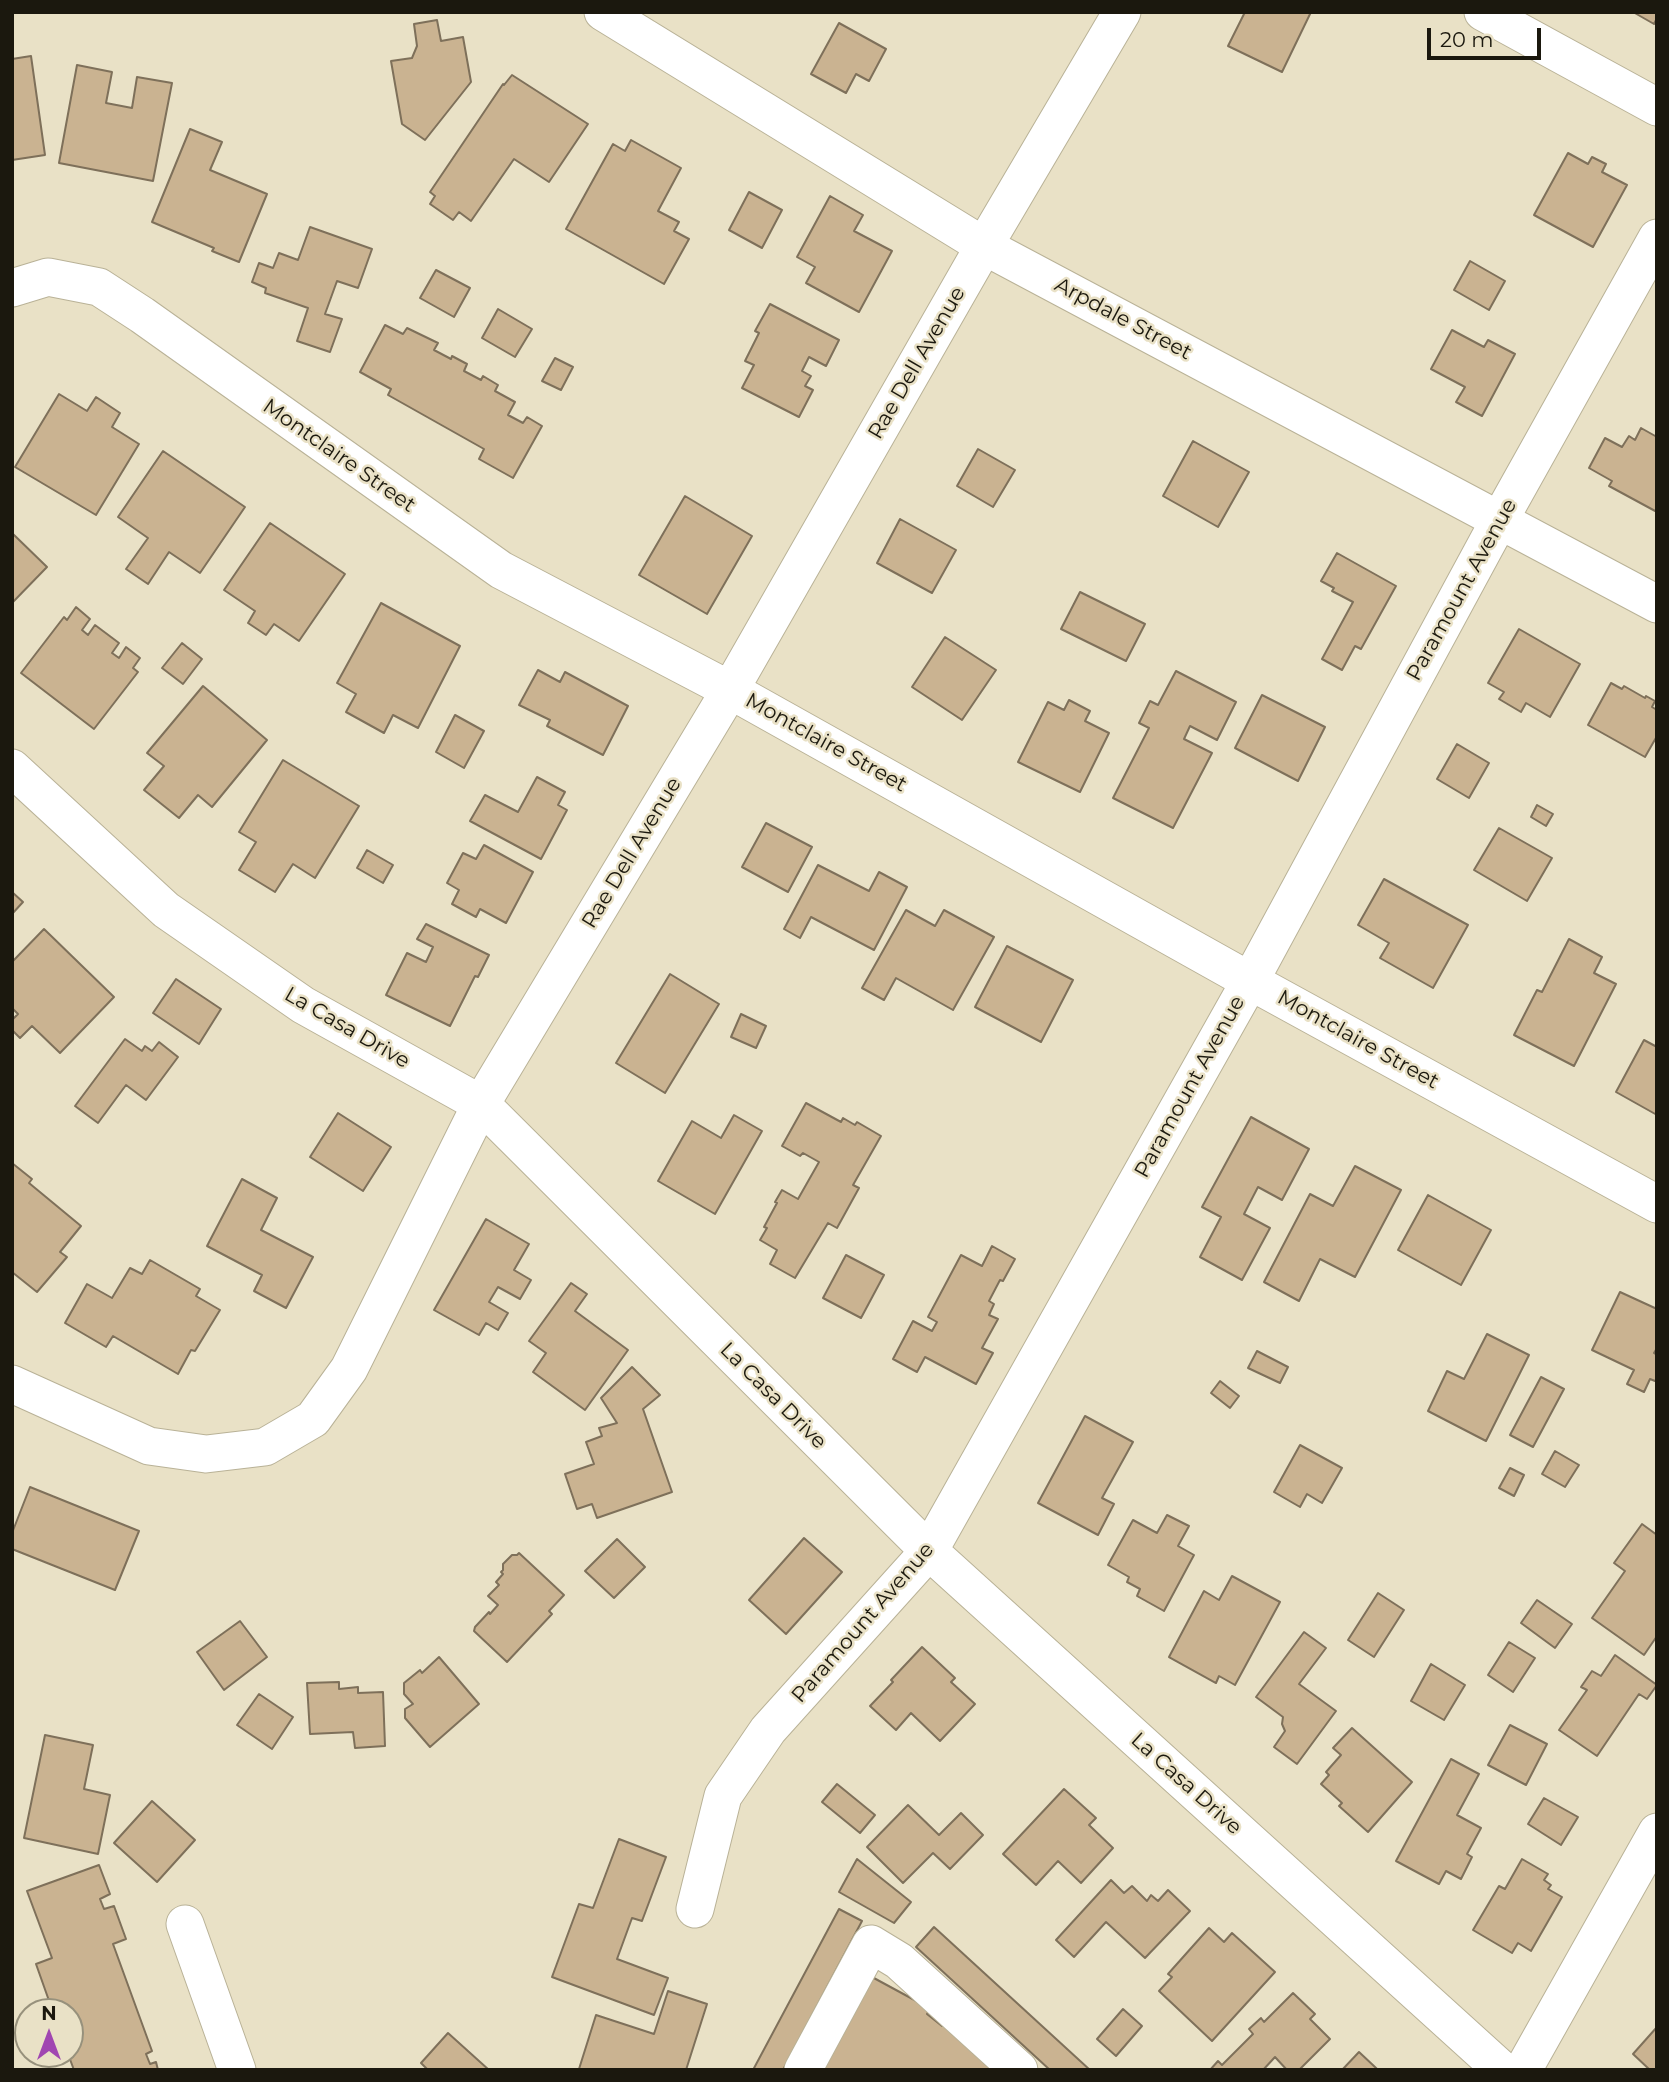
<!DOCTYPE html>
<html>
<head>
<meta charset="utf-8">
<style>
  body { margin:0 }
  #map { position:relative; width:1669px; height:2082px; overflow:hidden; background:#e9e1c6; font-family:Montserrat,sans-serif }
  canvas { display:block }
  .frame { position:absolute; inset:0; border:14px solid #1b180e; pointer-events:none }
  .north { position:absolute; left:14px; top:1998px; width:70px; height:70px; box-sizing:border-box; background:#e9e1c6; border:2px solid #97917c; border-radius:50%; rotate:0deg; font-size:19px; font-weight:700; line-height:28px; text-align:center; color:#1b180e }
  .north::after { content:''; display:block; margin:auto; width:24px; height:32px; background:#a046b1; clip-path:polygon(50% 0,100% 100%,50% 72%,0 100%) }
  .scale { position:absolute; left:1427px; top:28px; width:114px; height:32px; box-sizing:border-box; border:4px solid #1b180e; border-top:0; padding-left:9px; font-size:21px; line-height:24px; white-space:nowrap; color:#1b180e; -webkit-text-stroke:5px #e9e1c6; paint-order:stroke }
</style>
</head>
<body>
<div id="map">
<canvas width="1669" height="2082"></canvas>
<div class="frame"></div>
<div class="north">N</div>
<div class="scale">20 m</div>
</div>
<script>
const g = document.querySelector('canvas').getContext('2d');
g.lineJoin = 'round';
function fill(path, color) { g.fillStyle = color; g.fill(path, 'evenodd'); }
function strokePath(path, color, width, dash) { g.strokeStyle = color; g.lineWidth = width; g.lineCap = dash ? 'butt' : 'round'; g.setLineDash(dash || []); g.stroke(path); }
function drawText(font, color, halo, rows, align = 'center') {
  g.font = font + ' Montserrat,sans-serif'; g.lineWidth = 5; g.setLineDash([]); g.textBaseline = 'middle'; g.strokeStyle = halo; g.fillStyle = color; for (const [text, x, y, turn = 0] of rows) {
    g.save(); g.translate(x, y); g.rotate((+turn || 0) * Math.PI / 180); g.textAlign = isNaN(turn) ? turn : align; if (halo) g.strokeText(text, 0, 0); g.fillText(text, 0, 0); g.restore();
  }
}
const building = new Path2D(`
  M1245 12H1311L1282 72 1228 46Z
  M1633 12H1657V18L1654 24Z
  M437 20 441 41 463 37 471 82 425 140 402 124 391 61 412 58 417 46 414 24Z
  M839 23 886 49 869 81 856 74 846 93 811 74Z
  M31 56 45 155 12 160V59Z
  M77 65 112 72 106 103 132 108 137 77 172 83 153 181 59 163Z
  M512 75 588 124 549 182 514 159 471 221 459 212 453 220 430 204 435 196 430 192 503 84 504 85Z
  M190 129 222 142 210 170 267 194 239 262 212 251 214 248 152 222Z
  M631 140 681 168 658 211 679 222 674 231 689 239 664 284 566 229 613 144 625 151Z
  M1568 153 1588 164 1592 157 1606 164 1602 172 1627 185 1593 247 1534 215Z
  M749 192 782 210 762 248 729 230Z
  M830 196 863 215 854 231 892 251 859 312 806 283 815 267 797 257Z
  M310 227 372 249 358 288 337 281 325 314 342 319 330 352 297 341 308 308 265 293 266 288 252 282 259 263 273 268 279 253 298 260Z
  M1470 261 1505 281 1489 310 1454 290Z
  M436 270 470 288 454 317 420 298Z
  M770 304 839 340 826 366 809 357 802 371 811 376 805 386 813 390 799 417 742 388 754 365 745 361 759 333 755 331Z
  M498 309 532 329 515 357 482 338Z
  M385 325 403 334 407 328 438 343 434 350 451 359 452 356 467 364 464 371 481 380 483 376 498 385 495 391 515 402 508 415 523 423 527 417 542 426 513 478 479 459 484 449 388 395 391 389 360 372Z
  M1452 330 1484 347 1488 340 1515 354 1482 416 1456 402 1465 387 1431 369Z
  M555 358 573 367 561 390 542 381Z
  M59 394 87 411 96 397 120 413 112 427 139 444 96 515 15 467Z
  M1641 428 1657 437V512L1609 486 1612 481 1589 468 1605 438 1622 447 1629 436 1635 440Z
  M1193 441 1249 472 1218 527 1163 496Z
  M978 449 1015 470 993 507 957 486Z
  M163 451 245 507 200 573 169 552 148 584 126 569 148 538 118 517Z
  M685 496 752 536 707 614 639 575Z
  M900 519 956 550 932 593 877 563Z
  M270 523 345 574 299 641 274 624 266 635 248 623 255 611 224 590Z
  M12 533 47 567 12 603Z
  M1337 553 1396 586 1361 649 1355 646 1342 670 1322 659 1353 602 1332 591 1334 588 1321 581Z
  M1080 592 1145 624 1126 661 1061 629Z
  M381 603 460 646 418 728 393 715 384 733 346 712 356 694 337 683Z
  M76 607 90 619 82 630 88 635 95 625 119 643 112 653 119 658 126 647 140 658 133 668 138 672 94 729 21 673 64 617 67 620Z
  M1519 629 1580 664 1550 717 1526 703 1521 712 1499 699 1504 692 1488 683Z
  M945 637 996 670 962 720 912 687Z
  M182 643 202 659 183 684 162 668Z
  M538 670 560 682 565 672 628 706 603 755 547 726 550 720 519 705Z
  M1176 671 1236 702 1217 740 1190 726 1184 739 1212 753 1173 828 1113 798 1149 728 1139 723 1150 701 1158 705Z
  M1611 683 1622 689 1624 686 1645 698 1646 696 1655 701 1652 707 1657 710V736L1645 757 1588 725Z
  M203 686 267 740 212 807 198 795 179 818 144 790 164 766 147 753Z
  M1262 695 1325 727 1298 781 1235 748Z
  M1069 700 1090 711 1085 721 1109 733 1080 792 1018 762 1048 702 1064 710Z
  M455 715 484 731 464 768 436 752Z
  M1457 744 1489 763 1469 798 1437 779Z
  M283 760 359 806 315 878 293 864 275 892 239 870 256 842 239 832Z
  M537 777 565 792 558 805 567 810 541 859 470 821 485 795 518 812Z
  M1537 805 1553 814 1546 826 1531 817Z
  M766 823 812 847 788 892 742 867Z
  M1499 828 1552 858 1527 901 1474 870Z
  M484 845 533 872 506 923 480 909 476 917 452 904 459 890 447 883 463 853 476 859Z
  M367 850 393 865 383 883 357 868Z
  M818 865 869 891 879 872 907 887 874 950 811 917 800 938 784 929Z
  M1384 879 1468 925 1433 988 1380 958 1389 943 1358 925Z
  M12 892 23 902 12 914Z
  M906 910 935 926 944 910 994 937 953 1010 896 978 884 1000 862 988Z
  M426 924 489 955 478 977 475 976 450 1026 386 995 407 953 426 962 433 947 417 939Z
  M44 929 114 997 60 1053 32 1026 20 1038 12 1030V1020L18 1014 12 1008V962Z
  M1569 939 1602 957 1594 973 1616 984 1574 1066 1514 1035 1537 990 1542 992Z
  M1007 946 1073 980 1041 1042 975 1007Z
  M670 974 719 1004 665 1093 616 1063Z
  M176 979 221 1009 199 1044 153 1013Z
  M741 1014 766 1026 756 1048 731 1037Z
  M125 1039 142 1051 145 1046 152 1051 159 1042 178 1057 146 1100 126 1085 98 1123 75 1106Z
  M1644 1040 1657 1047V1115L1616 1092Z
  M806 1103 841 1122 843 1118 855 1125 857 1122 881 1136 853 1185 859 1188 837 1228 828 1223 795 1278 770 1264 777 1250 760 1240 767 1228 764 1227 777 1203 775 1202 782 1190 798 1199 819 1162 803 1153 800 1156 782 1146Z
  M338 1113 391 1147 363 1191 310 1157Z
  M734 1115 762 1131 715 1214 658 1181 692 1121 721 1138Z
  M1251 1117 1309 1149 1282 1200 1258 1187 1244 1214 1270 1228 1242 1280 1200 1257 1221 1217 1202 1207Z
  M12 1163 32 1179 29 1183 81 1226 60 1252 67 1257 37 1292 12 1272Z
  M1355 1166 1401 1190 1355 1277 1320 1259 1299 1301 1264 1282 1310 1194 1333 1206Z
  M242 1179 277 1198 261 1230 313 1257 286 1308 254 1291 262 1275 207 1246Z
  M1428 1195 1491 1230 1461 1285 1398 1250Z
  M486 1219 529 1244 514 1270 531 1280 520 1299 498 1287 489 1302 508 1313 498 1330 486 1323 479 1335 434 1310Z
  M992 1246 1015 1259 1003 1281 1000 1280 989 1301 994 1304 989 1315 998 1319 982 1348 993 1353 976 1384 925 1357 917 1372 893 1359 913 1321 932 1331 937 1322 928 1317 961 1255 982 1266Z
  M846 1255 884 1275 861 1318 823 1298Z
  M150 1260 200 1289 196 1296 220 1310 195 1351 191 1350 178 1374 113 1336 106 1347 65 1323 87 1284 112 1298 130 1268 142 1274Z
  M571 1283 587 1294 575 1311 628 1350 585 1410 533 1372 546 1353 529 1341Z
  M1620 1292 1657 1309V1348L1654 1353 1657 1355V1378L1655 1381 1650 1379 1644 1392 1627 1384 1634 1370 1592 1350Z
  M1487 1334 1529 1355 1486 1441 1428 1411 1447 1371 1464 1379Z
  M1257 1351 1288 1367 1280 1383 1248 1368Z
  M632 1367 660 1395 643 1409 672 1492 597 1518 592 1504 577 1509 565 1474 594 1464 586 1442 602 1436 599 1428 617 1423 601 1398Z
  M1541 1377 1564 1389 1533 1447 1510 1435Z
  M1220 1381 1239 1396 1230 1408 1211 1393Z
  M1085 1416 1133 1442 1102 1498 1114 1504 1098 1535 1038 1503Z
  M1300 1445 1342 1468 1322 1503 1307 1494 1300 1507 1274 1492Z
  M1555 1451 1579 1465 1565 1487 1542 1474Z
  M1510 1468 1524 1475 1514 1496 1499 1488Z
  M30 1487 139 1531 115 1590 12 1549V1533Z
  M1167 1515 1189 1526 1178 1546 1194 1555 1164 1611 1137 1596 1140 1589 1127 1582 1129 1577 1108 1565 1133 1520 1157 1533Z
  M1642 1524 1657 1535V1636L1644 1655 1592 1618 1625 1571 1614 1563Z
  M804 1538 842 1572 786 1634 749 1600Z
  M617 1539 645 1567 614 1598 585 1571Z
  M519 1553 564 1595 549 1611 552 1614 507 1662 474 1631 475 1627 489 1612 490 1614 498 1605 488 1596 499 1585 496 1582 503 1574 501 1572 503 1570V1564L512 1555H517Z
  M1232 1576 1280 1602 1235 1685 1219 1676 1216 1683 1169 1657 1204 1591 1219 1600Z
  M1378 1593 1404 1610 1374 1657 1348 1640Z
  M1537 1600 1572 1624 1555 1648 1521 1623Z
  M240 1621 267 1657 224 1690 197 1652Z
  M1304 1632 1326 1648 1299 1684 1336 1711 1297 1764 1274 1747 1285 1731 1282 1724 1283 1717 1256 1697Z
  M1509 1642 1535 1658 1513 1692 1488 1675Z
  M922 1647 955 1678 951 1682 975 1704 940 1741 911 1713 896 1730 870 1706 893 1682 891 1680Z
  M1615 1655 1657 1685 1647 1699 1639 1694 1597 1756 1559 1730 1587 1690 1581 1687 1592 1671 1601 1676Z
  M439 1657 479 1704 430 1747 405 1718V1709L413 1704 404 1694V1683L420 1670 422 1673Z
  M1431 1664 1465 1685 1444 1720 1411 1701Z
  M339 1682V1689L358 1687V1693L383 1692 385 1746 355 1748 353 1732 310 1734 307 1683Z
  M259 1694 293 1717 272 1749 237 1725Z
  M1510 1725 1547 1744 1526 1785 1488 1765Z
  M1352 1728 1412 1782 1368 1832 1339 1806 1342 1803 1321 1784 1329 1775 1326 1772 1341 1755 1333 1748Z
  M45 1735 93 1745 84 1789 110 1795 98 1854 24 1838Z
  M1451 1759 1479 1774 1457 1815 1481 1828 1467 1854 1472 1857 1461 1879 1446 1871 1439 1884 1396 1861Z
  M837 1784 875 1815 860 1833 822 1802Z
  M1064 1789 1096 1818 1089 1825 1113 1848 1081 1883 1058 1861 1036 1885 1003 1854Z
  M1544 1798 1578 1817 1561 1845 1528 1824Z
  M152 1801 195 1840 157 1882 114 1843Z
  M908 1805 939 1835 961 1813 983 1835 950 1869 933 1853 903 1883 867 1847Z
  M619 1839 666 1857 642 1921 632 1918 617 1959 668 1978 654 2015 552 1977 579 1904 593 1908Z
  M857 1859 911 1902 894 1923 839 1892Z
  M1522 1859 1548 1874 1544 1880 1551 1885 1548 1889 1562 1897 1531 1951 1518 1943 1512 1953 1473 1930 1499 1886 1505 1889Z
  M99 1865 110 1894 100 1899 104 1909 114 1906 126 1939 113 1944 152 2051 146 2054 150 2064 156 2062 158 2070H74L68 2054H70V2012H53L36 1964 52 1958 27 1891Z
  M1111 1880 1124 1893 1132 1886 1147 1901 1151 1895 1158 1901 1168 1890 1190 1911 1145 1958 1106 1922 1074 1957 1056 1940Z
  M839 1909 862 1921 783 2070H753Z
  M934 1927 1090 2070H1050L916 1947Z
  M1209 1928 1224 1942 1232 1933 1275 1972 1212 2041 1159 1991 1172 1977 1168 1974Z
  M872 1977 920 2003 935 2000 927 2014 942 2026 944 2024 995 2070H823Z
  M668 1991 707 2004 686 2070 579 2069 596 2015 654 2034Z
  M1293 1993 1315 2014 1310 2019 1330 2039 1299 2070H1287L1275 2057 1263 2070H1210L1218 2061 1222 2065 1253 2034 1249 2029 1261 2018 1264 2022Z
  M1123 2009 1142 2026 1116 2056 1097 2039Z
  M1657 2027V2070H1650L1633 2054Z
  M448 2033 489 2070H428L421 2063Z
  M1359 2052 1375 2067 1378 2070H1342Z`);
const minor = new Path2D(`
  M603 12 984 246 1657 604
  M1483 12 1657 107
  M12 288 48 277 99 287 142 315 501 570 730 690 1250 981 1657 1204
  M12 768 166 910 303 1005 481 1104 929 1551 1502 2070
  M12 1384 149 1446 206 1454 265 1447 313 1419 349 1369 481 1104 730 690 984 246 1122 12
  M695 1909 723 1796 768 1730 929 1551 1250 981 1500 519 1657 238
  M185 1924 237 2070
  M803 2070 871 1944 899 1961 1019 2070
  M1523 2070 1657 1832`);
const streetNames = [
  ["Arpdale Street",1123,319,28],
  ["Rae Dell Avenue",917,363,-60],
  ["Montclaire Street",339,456,35],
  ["Paramount Avenue",1462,590,-61],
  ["Montclaire Street",826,743,29],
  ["Rae Dell Avenue",632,853,-59],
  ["La Casa Drive",347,1028,30],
  ["Montclaire Street",1358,1040,29],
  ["Paramount Avenue",1190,1087,-61],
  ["La Casa Drive",773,1396,45],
  ["Paramount Avenue",863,1623,-49],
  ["La Casa Drive",1186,1784,42]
];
fill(building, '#cab391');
strokePath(building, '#7e705a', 2);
strokePath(minor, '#b9b297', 39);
strokePath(minor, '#fff', 37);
drawText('21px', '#1b180e', '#e9e1c6', streetNames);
</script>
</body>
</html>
